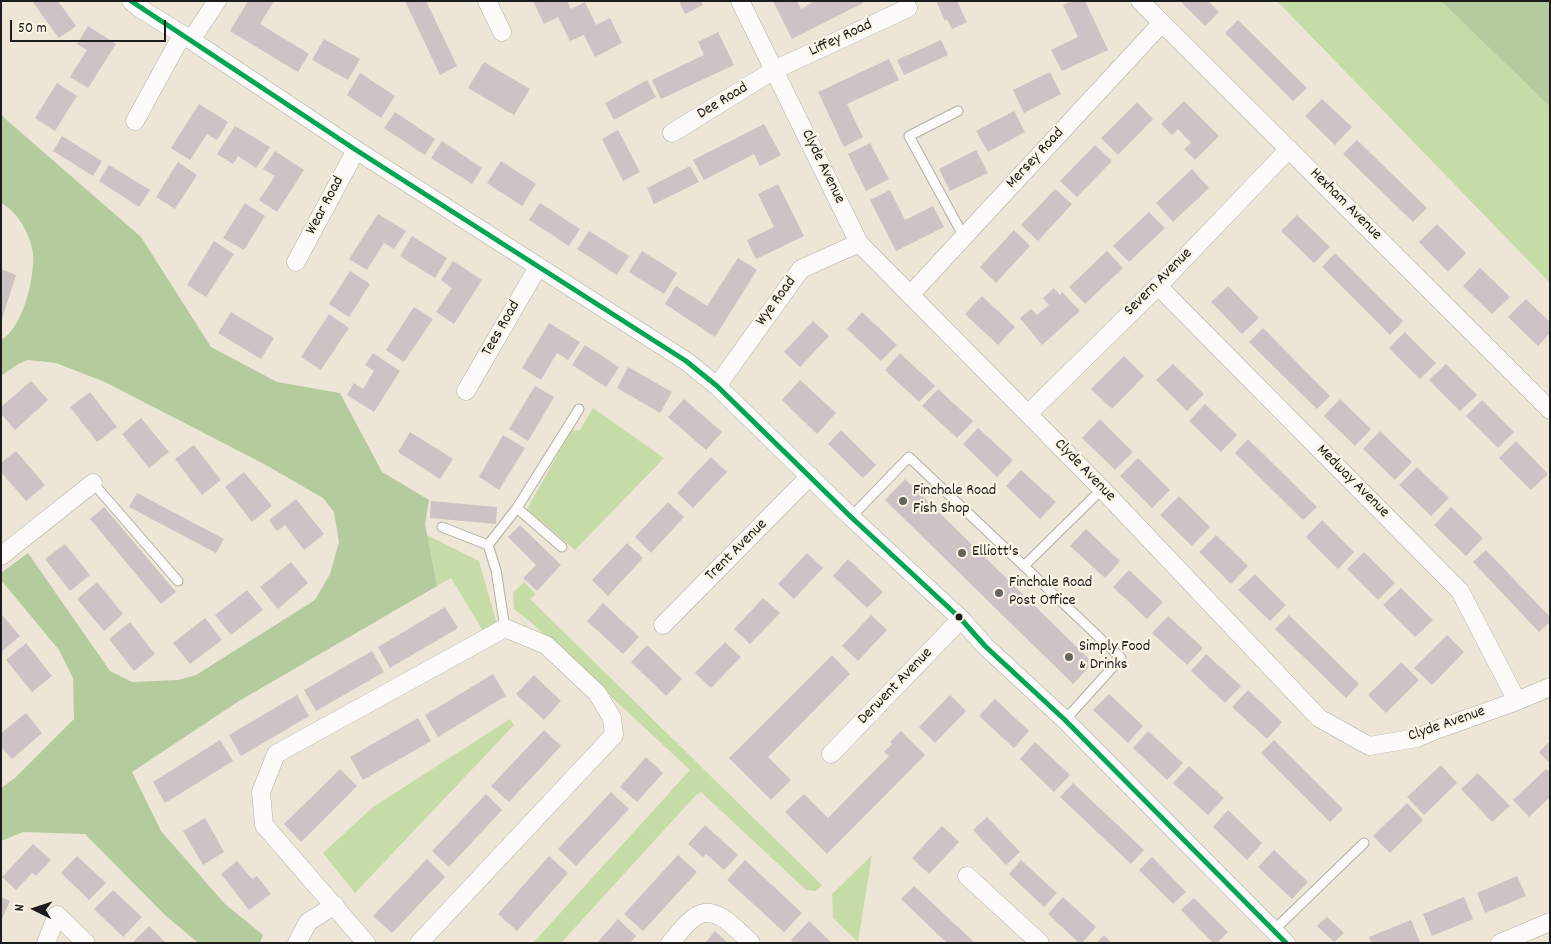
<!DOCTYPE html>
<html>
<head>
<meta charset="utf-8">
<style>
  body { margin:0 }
  #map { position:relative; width:1551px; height:944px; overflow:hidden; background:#ede6d7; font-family:Dekko,sans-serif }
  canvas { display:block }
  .frame { position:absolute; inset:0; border:2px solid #1c1c1c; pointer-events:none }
  .north { position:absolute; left:10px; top:884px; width:50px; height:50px; -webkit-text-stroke:4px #fcf5e5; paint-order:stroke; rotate:274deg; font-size:14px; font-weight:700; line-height:20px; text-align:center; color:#1c1c1c }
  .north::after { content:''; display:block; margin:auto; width:18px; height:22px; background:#1c1c1c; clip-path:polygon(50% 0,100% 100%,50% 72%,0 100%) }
  .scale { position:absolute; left:10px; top:20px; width:156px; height:22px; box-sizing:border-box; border:2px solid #1c1c1c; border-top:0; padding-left:6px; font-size:15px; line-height:18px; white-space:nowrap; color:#1c1c1c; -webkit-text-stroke:4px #fcf5e5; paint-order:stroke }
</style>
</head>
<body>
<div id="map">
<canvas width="1551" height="944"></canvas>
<div class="frame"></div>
<div class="north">N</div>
<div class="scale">50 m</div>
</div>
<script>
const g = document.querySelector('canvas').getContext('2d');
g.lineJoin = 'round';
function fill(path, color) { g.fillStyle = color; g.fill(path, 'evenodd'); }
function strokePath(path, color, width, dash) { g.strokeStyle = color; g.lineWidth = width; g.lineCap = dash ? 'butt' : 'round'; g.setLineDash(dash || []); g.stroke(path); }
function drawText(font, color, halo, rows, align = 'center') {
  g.font = font + ' Dekko,sans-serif'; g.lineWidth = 4.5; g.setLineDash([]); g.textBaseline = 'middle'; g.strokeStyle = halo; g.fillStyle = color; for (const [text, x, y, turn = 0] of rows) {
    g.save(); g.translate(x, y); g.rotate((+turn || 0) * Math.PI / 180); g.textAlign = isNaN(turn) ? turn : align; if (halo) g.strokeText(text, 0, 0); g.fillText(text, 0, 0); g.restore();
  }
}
const green = new Path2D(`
  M1277 1H1441L1550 107V283Z
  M593 408 664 458 575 550 527 509 571 431 580 430Z
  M427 535 479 561 497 624 483 631 451 578 437 586Z
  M524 582 536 594 530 599 822 885 816 891 806 890 701 792 696 795 561 943H533L690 770 533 624 514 609 513 593Z
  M510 719 514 725 355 893 323 853 373 807Z
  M872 855 858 942 833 918 832 894Z`);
const forest = new Path2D(`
  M1441 1H1550V107Z
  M1 115 141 237 211 347 277 382 340 393 382 472 429 500 425 524 437 586 239 701 132 772 161 831 225 904 263 935 260 943H198L165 915 85 834 23 832 1 841V788L15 778 74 719 73 678 59 650 1 580V573L28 553 110 671 132 682 178 680 196 675 315 600 330 574 339 542 334 512 323 498 264 464 105 382 56 363 28 360 18 364 1 376V340C23 328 35 277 33 253 30 234 18 212 1 203Z`);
const building = new Path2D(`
  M32 1H58L76 26 59 38Z
  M248 1H274L260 24 309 54 298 72 230 31Z
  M405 1H426L457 66 440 75Z
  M533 1H567L571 9 585 2 596 25 610 18 622 43 595 57 584 35 570 41 558 17 544 24Z
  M679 1H702L703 5 685 14Z
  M773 1H797L801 9 815 1H862L863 3 792 39Z
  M936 1H957L967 22 952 29 947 19 945 21Z
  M1072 1H1085L1108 50 1062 71 1051 50 1078 37 1063 5Z
  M1180 1H1208L1219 12 1205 26Z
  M1238 20 1307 88 1293 101 1225 33Z
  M88 26 116 44 88 88 70 77 87 50 77 44Z
  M718 32 734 65 661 99 652 80 704 55 698 42Z
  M324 39 360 59 348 80 312 60Z
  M941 40 948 55 904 75 897 60Z
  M889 59 899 80 847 104 863 137 844 147 818 92Z
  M484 62 530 89 514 115 468 88Z
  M1050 72 1061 94 1024 113 1013 90Z
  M360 73 395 96 381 118 347 95Z
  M647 80 656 97 614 120 605 103Z
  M57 83 77 96 55 131 35 118Z
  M1322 99 1352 127 1335 145 1305 116Z
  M1184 101 1219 136 1195 160 1184 149 1191 143 1178 129 1172 135 1161 124Z
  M1137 102 1153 119 1118 155 1101 138Z
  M199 104 228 122 217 140 207 134 190 160 171 148Z
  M1014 111 1025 132 988 152 976 131Z
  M395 112 435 139 425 155 384 128Z
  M764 124 781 155 760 166 754 154 704 180 693 160Z
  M235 126 270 147 256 168 238 156 233 164 217 154Z
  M618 130 640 172 623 181 602 139Z
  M62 136 102 161 93 176 53 151Z
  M1357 140 1427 208 1413 222 1343 154Z
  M442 141 482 168 472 184 431 158Z
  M870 143 889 179 866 191 848 154Z
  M1095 145 1112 161 1077 197 1060 181Z
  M976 150 988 173 950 191 939 169Z
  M275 151 304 170 277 212 259 200 275 176 263 169Z
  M501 161 536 184 522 206 487 183Z
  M178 162 197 175 175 209 156 197Z
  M109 165 150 190 139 207 99 181Z
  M690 166 699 182 654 204 647 188Z
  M1192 169 1209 188 1173 222 1156 203Z
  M778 184 804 236 756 259 747 240 774 227 758 194Z
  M1055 189 1072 204 1038 241 1021 225Z
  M890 190 905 220 933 206 944 227 896 251 870 200Z
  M245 203 265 216 244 250 223 238Z
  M540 203 580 229 569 246 529 220Z
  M1149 212 1165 228 1129 262 1113 246Z
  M378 214 406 231 394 249 384 243 367 270 349 259Z
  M1297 215 1330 247 1314 263 1281 231Z
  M1437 224 1466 253 1448 272 1419 242Z
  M1014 230 1030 246 996 283 980 267Z
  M589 231 629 256 617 275 577 249Z
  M412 236 447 258 435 278 400 256Z
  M214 241 234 254 206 297 187 285Z
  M642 251 677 273 664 294 629 272Z
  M1107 251 1123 268 1085 304 1069 287Z
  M1335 253 1403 321 1390 335 1322 267Z
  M738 258 757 270 715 337 665 304 676 286 707 306Z
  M453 261 482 280 454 324 436 312 452 288 441 280Z
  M1480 268 1510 297 1492 314 1463 286Z
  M1 269 16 275 2 319H1Z
  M350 271 370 284 349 317 329 304Z
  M1228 286 1259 318 1242 334 1211 302Z
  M1054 288 1060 295 1062 292 1080 311 1042 345 1020 318 1031 309 1037 315 1049 305 1043 298Z
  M982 296 1015 327 998 345 965 314Z
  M1526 299 1550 322V333L1538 346 1508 317Z
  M414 307 433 319 404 362 386 350Z
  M231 312 274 338 261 359 218 333Z
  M862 312 897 345 881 361 847 329Z
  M329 314 349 328 321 370 301 357Z
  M813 321 829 336 800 367 784 352Z
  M549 323 580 342 568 360 557 353 541 380 522 368Z
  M1263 328 1330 396 1317 409 1249 342Z
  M1405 332 1436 363 1420 379 1389 348Z
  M585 345 619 367 606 387 572 365Z
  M373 353 400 371 374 412 347 395 354 383 363 389 374 371 365 365Z
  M900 353 935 386 919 402 885 370Z
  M1124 356 1144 376 1112 409 1091 389Z
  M1173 364 1204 394 1187 411 1156 380Z
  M1446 364 1477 395 1460 411 1429 380Z
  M628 367 672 392 660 413 617 388Z
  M800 380 836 413 817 434 782 400Z
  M31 381 48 400 15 430 1 414V407Z
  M535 386 554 397 528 441 509 429Z
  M938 389 973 421 957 438 922 406Z
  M90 392 117 427 97 442 70 407Z
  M684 399 722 432 706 450 668 417Z
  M1340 399 1371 429 1355 446 1324 416Z
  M1482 400 1514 432 1498 448 1466 416Z
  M1205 404 1237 435 1221 452 1189 421Z
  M141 418 169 452 149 468 122 434Z
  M1100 419 1133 452 1115 470 1082 438Z
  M978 428 1013 460 997 477 963 444Z
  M841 430 876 465 863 478 828 444Z
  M1380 431 1412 462 1395 480 1363 449Z
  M410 432 453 459 440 479 398 452Z
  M503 435 525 448 499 490 479 477Z
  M1248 439 1317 507 1303 520 1235 453Z
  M1516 441 1548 474 1531 490 1499 458Z
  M194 445 221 480 202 495 175 459Z
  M16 451 45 485 26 501 1 472V463Z
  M711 457 727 472 693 508 677 493Z
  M1138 458 1170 490 1152 508 1120 476Z
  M1417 467 1449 498 1431 516 1399 485Z
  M1021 470 1056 502 1040 519 1006 486Z
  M244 472 272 506 252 522 225 487Z
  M905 479 1093 663 1073 684 885 500Z
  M137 493 224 539 216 553 129 507Z
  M1179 496 1210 527 1192 546 1160 515Z
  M296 499 324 534 304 550 285 525 277 531 269 520Z
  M431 501 497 507 496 524 430 518Z
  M668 502 684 517 651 553 635 537Z
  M104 507 176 592 161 604 90 519Z
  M1451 507 1483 538 1466 556 1434 525Z
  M1322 520 1354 552 1338 569 1306 537Z
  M520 525 561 565 537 591 523 578 536 565 508 537Z
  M1086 529 1120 561 1105 578 1070 546Z
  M1216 535 1248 566 1231 584 1199 552Z
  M627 543 643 558 608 596 592 580Z
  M65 544 90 575 70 591 45 559Z
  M1486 550 1550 617V622L1539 632 1473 562Z
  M1364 552 1395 583 1378 600 1347 569Z
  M807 553 823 568 794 599 778 584Z
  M848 559 883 592 867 608 833 576Z
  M291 562 308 583 278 609 260 587Z
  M1129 570 1163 602 1147 619 1113 587Z
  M1255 574 1286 605 1270 621 1238 590Z
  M97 582 123 614 104 631 77 599Z
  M1401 588 1433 620 1415 637 1383 605Z
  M247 590 263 610 231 635 215 615Z
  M763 598 780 613 750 644 734 629Z
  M603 603 639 637 623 654 587 621Z
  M445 607 458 628 390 668 378 647Z
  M1 614 20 636 1 652Z
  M871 615 887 630 858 661 842 646Z
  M1289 615 1359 684 1346 698 1275 629Z
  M1168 616 1203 648 1187 665 1152 633Z
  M205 618 222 640 190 664 173 643Z
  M130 622 155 654 134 671 109 639Z
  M1447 635 1464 652 1432 685 1414 668Z
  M725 642 741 657 711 688 695 673Z
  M26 643 52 676 32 692 6 660Z
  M647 645 682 679 666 696 631 662Z
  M372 651 384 672 316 711 304 690Z
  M1206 654 1241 686 1225 703 1191 671Z
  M832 655 850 674 768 757 791 780 771 800 729 758Z
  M1401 662 1419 680 1386 713 1368 695Z
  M493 674 506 696 438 737 425 715Z
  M534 675 561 701 544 720 516 694Z
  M1248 690 1282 722 1267 739 1232 707Z
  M1109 694 1143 726 1128 743 1093 710Z
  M297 695 309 716 241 756 229 735Z
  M950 695 966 711 935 743 919 727Z
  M995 699 1029 731 1014 748 979 716Z
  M26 713 42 733 12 759 1 747V733Z
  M418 718 431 741 363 780 350 757Z
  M544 730 561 746 509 802 491 786Z
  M901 731 925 755 827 854 785 812 804 794 828 818 889 756 884 752 892 744 890 742Z
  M1148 731 1183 763 1167 780 1133 748Z
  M220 740 233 761 165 803 153 782Z
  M1274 740 1343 809 1330 822 1261 753Z
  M1550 741V764L1539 752Z
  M1035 742 1070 775 1054 792 1020 759Z
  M646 757 663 773 637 802 620 787Z
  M1441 765 1457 783 1424 815 1407 797Z
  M1189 766 1224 798 1208 815 1173 783Z
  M340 769 357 786 301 842 284 824Z
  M1546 769 1550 772V797L1529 817 1513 800Z
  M1478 773 1510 806 1492 822 1461 789Z
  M1073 783 1144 850 1131 864 1060 797Z
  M611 792 629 809 576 866 558 849Z
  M486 794 502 810 449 867 432 851Z
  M1407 803 1423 820 1390 853 1373 836Z
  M1228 810 1262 843 1247 860 1213 827Z
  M987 817 1020 852 1006 865 973 830Z
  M205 818 224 852 203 865 183 831Z
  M705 825 738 855 724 870 706 854 703 857 688 844Z
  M942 826 959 842 929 874 912 858Z
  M33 844 51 860 36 876 32 873 16 890 2 877Z
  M1274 850 1308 882 1292 899 1258 867Z
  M678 855 697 872 643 931 624 914Z
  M77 856 106 883 89 900 61 873Z
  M549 856 568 873 517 931 498 914Z
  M1152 857 1186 892 1173 904 1139 870Z
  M427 859 445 877 392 933 373 916Z
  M745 860 802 913 784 932 727 880Z
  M1021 860 1057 893 1044 907 1009 874Z
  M237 861 252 879 257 876 271 894 249 910 221 874Z
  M1517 876 1526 896 1485 913 1477 893Z
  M914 886 975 943H947L901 899Z
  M113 890 142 917 123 937 94 909Z
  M1 897 10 901 1 921Z
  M1063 897 1096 927 1082 943H1079L1048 914Z
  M1464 897 1473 919 1432 936 1423 914Z
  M1194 898 1228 932 1217 943H1213L1181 910Z
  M1327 917 1344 933 1334 942 1317 926Z
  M618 919 636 936 630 943H597Z
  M1411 920 1420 942 1371 943 1369 937Z
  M809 921 832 943H794L791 940Z
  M149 926 166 943H132Z
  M715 931 728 943H705Z
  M1104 935 1112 943H1096Z`);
const lane = new Path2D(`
  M958 111 909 136 964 237
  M93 483 178 581
  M517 508 562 547
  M851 517 909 457 1121 658 1065 720
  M442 527 488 545 496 570 505 628
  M488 545 517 508 579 409
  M1024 566 1102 489
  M1273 931 1364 843`);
const street = new Path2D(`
  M131 1 138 7 191 40 356 150 686 361 717 386 851 517 961 619 985 646 1065 720 1286 943
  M487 1 502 32
  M740 1 859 243 1102 489 1319 718 1369 746 1417 738 1433 731 1517 701 1550 687
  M1140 1 1550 410
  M191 40 217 1
  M135 121 182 35
  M672 133 774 70 908 8
  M296 262 356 150
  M1158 286 1460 591 1517 701
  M910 295 1161 24
  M717 386 801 269 859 243
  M466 391 538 267
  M1028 414 1158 286 1289 149
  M1 556 93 483
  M663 625 810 476
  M831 754 961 619
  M967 876 1040 943
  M46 943 57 915 86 943
  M297 943 308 922 335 905
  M366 943 264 825 261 792 276 754 505 628 546 645 597 693 612 718 614 735 419 943
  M670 943C678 935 685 923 695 917 715 902 738 931 751 943
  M1500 943 1550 922`);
const bus1 = new Path2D(`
  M131 1 356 150 686 361 717 386 851 517 961 619 985 646 1065 720 1286 943`);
const markers = [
  [903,501,5,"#65635d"],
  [962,553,5,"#65635d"],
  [999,593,5,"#65635d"],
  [959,617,4.5,"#1c1c1c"],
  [1069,657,5,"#65635d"]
];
const streetNames = [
  ["Liffey Road",841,39,-25],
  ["Dee Road",723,102,-31],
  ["Mersey Road",1036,159,-47],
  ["Clyde Avenue",822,167,64],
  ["Hexham Avenue",1345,205,45],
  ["Wear Road",326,206,-62],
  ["Severn Avenue",1159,283,-45],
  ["Wye Road",777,302,-54],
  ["Tees Road",502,329,-60],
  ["Clyde Avenue",1084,471,46],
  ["Medway Avenue",1352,482,45],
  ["Trent Avenue",737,551,-45],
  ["Derwent Avenue",896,687,-46],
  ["Clyde Avenue",1447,725,-19]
];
const poiNames = [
  ["Finchale Road",913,492],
  ["Fish Shop",913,510],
  ["Elliott's",972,553],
  ["Finchale Road",1009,584],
  ["Post Office",1009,602],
  ["Simply Food",1079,648],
  ["& Drinks",1079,666]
];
fill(green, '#c6dca7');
fill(forest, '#b3cb9d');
fill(building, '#cdc2c4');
strokePath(lane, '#b2aea5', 11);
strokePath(street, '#b2aea5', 19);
strokePath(lane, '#fcfbf9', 9);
strokePath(street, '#fcfbf9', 18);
strokePath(bus1, '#00a651', 5);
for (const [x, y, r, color] of markers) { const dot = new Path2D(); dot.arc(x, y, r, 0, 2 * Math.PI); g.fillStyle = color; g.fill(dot); strokePath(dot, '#fcf5e5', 2); }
drawText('16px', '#1c1c1c', '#fcf5e5', streetNames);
drawText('16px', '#1c1c1c', '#fcf5e5', poiNames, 'left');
</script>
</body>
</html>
